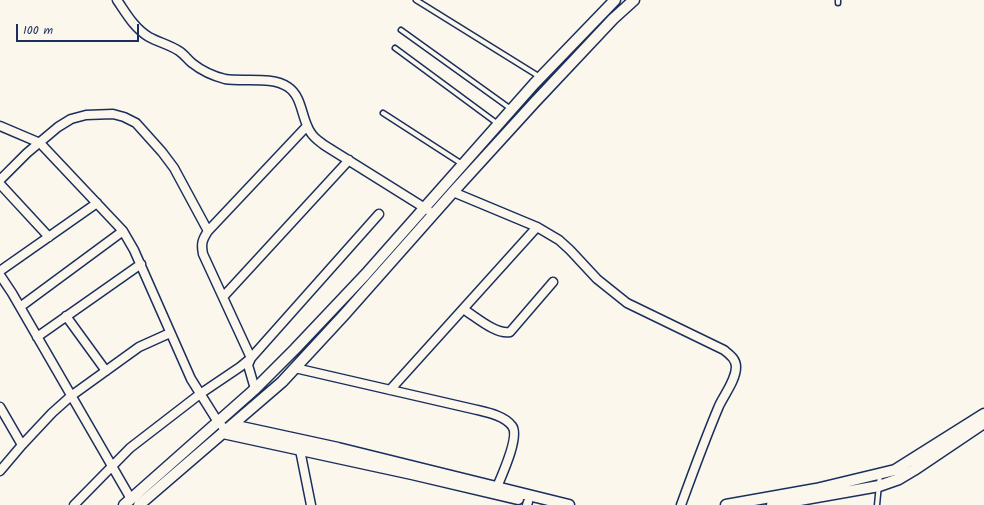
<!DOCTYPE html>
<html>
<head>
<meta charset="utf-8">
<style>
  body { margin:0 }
  #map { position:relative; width:984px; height:505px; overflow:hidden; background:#fbf7ec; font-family:Kalam,sans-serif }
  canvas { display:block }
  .scale { position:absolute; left:16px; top:24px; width:123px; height:18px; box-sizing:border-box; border:2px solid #1b2f5e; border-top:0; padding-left:5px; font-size:12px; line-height:14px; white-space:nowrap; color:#1b2f5e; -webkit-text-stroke:3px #fbf7ec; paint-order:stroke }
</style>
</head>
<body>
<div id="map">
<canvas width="984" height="505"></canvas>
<div class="scale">100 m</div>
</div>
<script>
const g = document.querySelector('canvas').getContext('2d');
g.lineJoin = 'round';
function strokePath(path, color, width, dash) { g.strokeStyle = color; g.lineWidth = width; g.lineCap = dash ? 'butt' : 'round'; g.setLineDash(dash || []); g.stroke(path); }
const service = new Path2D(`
  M416 0 540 77
  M838 3V0
  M401 30 511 109
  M395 48 498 124
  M383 113 462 164
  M877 505 880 474`);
const minor = new Path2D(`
  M117 0C126 13 134 28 149 37 158 42 170 45 179 51 184 54 188 60 192 63 202 71 213 76 225 79 244 82 272 76 288 87 303 97 301 119 311 133 314 138 319 141 324 145L428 210
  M0 126 40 143 123 231 134 250 191 379 218 422 226 430
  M0 180 27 153 58 127 71 119 86 115 113 114 124 117 136 123 162 152 174 168 208 231
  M0 184 49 237
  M453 192 537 227 559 240 570 250 597 279 627 303 724 350C730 355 736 359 736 367 736 380 724 395 719 406 705 439 693 472 681 505
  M0 271 97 203
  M0 275 12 293 131 499
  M223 297 349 160
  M20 307 123 231
  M463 309C475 316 496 335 510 332L553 282
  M66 316 106 371
  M37 337 141 264
  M295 368 473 409C485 412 504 415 512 426 520 436 502 475 497 487
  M255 389 248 365 251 358 203 254C201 244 202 240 208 231L307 126
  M390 390 537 227
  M0 407 22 445
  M301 445 300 450 311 505
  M0 471 22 445 52 413 71 396 139 347 170 333
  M74 505 130 448 200 394 240 367 251 358 379 214
  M527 505 528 502`);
const tertiary = new Path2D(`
  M232 425 338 448 569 505
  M223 433 412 474 518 499
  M124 505 255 389 295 349 365 275 534 84 615 0
  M139 505 282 382 344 315 453 192 534 103 613 19 634 0
  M726 505 816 489 895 470 984 414
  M772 505 879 486 899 479 914 470 984 423`);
strokePath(service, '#1b2f5e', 7);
strokePath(minor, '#1b2f5e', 11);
strokePath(tertiary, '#1b2f5e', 13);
strokePath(service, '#fbf7ec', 4);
strokePath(minor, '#fbf7ec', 8);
strokePath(tertiary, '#fbf7ec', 10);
</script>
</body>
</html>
